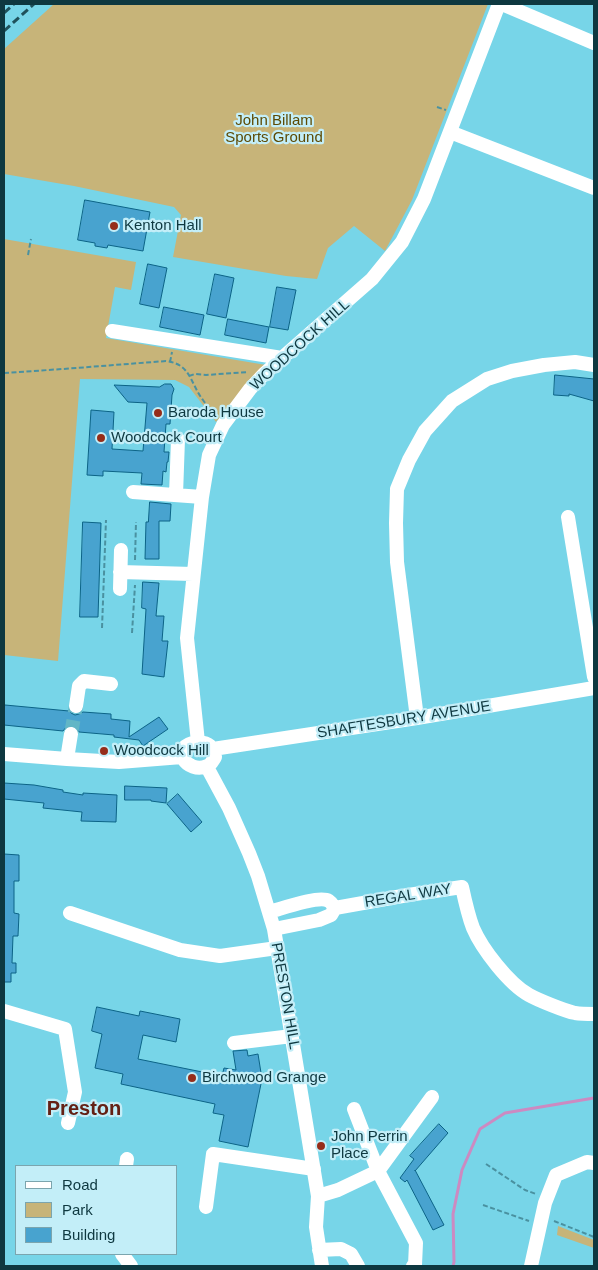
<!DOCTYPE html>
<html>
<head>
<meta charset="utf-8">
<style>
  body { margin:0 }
  #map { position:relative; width:598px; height:1270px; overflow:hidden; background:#77d5e8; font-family:Helvetica,sans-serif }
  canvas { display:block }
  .frame { position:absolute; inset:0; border:5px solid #0e3840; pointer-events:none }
  .legend { position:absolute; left:15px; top:1165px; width:162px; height:90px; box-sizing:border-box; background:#c3eef8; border:1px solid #7ba5ae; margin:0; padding:6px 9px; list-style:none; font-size:15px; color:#0e3840 }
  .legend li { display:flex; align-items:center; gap:10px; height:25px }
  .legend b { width:25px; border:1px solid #7ba5ae }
</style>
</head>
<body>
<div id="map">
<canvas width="598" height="1270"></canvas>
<div class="frame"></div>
<ul class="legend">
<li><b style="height:6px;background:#fff"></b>Road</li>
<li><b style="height:14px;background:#c7b479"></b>Park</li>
<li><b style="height:14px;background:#48a3cf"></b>Building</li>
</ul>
</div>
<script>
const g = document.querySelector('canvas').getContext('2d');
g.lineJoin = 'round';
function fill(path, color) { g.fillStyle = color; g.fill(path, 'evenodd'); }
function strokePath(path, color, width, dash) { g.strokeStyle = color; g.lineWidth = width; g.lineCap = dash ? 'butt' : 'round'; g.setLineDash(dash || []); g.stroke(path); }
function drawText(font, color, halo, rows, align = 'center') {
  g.font = font + ' Helvetica,sans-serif'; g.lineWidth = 4.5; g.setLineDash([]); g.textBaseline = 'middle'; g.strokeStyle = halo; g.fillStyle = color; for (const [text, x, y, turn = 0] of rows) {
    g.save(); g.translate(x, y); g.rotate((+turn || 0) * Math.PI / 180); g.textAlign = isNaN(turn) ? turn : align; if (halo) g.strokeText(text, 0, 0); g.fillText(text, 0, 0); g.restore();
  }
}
const green = new Path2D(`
  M54 4H488L412 200 385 251 354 226 328 248 317 279 286 276 173 257 181 215 174 207 74 186 4 174V49Z
  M4 239 136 262 131 290 115 287 106 338 266 365 216 422 189 387 175 380 80 379 58 661 4 655Z
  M558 1226 594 1240V1248L557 1235Z`);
const stream = new Path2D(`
  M453 1266 454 1262 453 1214 462 1170 480 1129 505 1113 594 1098`);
const building = new Path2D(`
  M85 200 150 212 143 251 108 245 107 248 95 246V243L78 240Z
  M148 264 167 268 159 308 140 304Z
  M215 274 234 278 226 318 207 314Z
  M277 287 296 290 288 330 270 327Z
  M164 307 204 315 200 335 160 327Z
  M228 319 269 327 266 343 225 335Z
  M555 375 594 379V401L569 394V396L554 395Z
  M165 384H171L174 389 172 395 170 424H166L164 452H169L168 462H167L166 472 163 471 162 485 141 484 142 473 103 471V476L87 475 91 410 114 412 112 449 143 451 147 403 128 402 114 385 159 387Z
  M150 502 171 504 170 521H159V559H145L146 522H148Z
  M83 522 101 523 98 617H80Z
  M143 582 159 583 156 616H164L162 641H168L164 677 142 674 146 609 142 608Z
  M5 705 69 711 71 713 75 715 79 714 83 712 111 714V719L130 721 129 737 159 717 168 729 143 746 139 740 114 737V735L79 732 77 728 72 725 67 726 63 731 4 725Z
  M4 783 34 785 63 790V792L83 795V793L117 795 116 822 81 821 82 812 43 808 44 803 4 799Z
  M125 786 167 788 166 803 151 801V800H125Z
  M178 794 202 822 191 832 167 804Z
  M4 854 19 855V881H14V913L19 914 18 936H13L12 963H16V973H11V982H4Z
  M97 1007 139 1016 140 1011 180 1019 176 1042 143 1035 138 1059 222 1076 224 1068 236 1070 233 1051 247 1050 248 1056 258 1054 262 1079 248 1147 219 1141 224 1115 213 1113 215 1104 121 1084 123 1074 95 1068 102 1034 92 1031Z
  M439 1124 448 1133 415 1171V1170L444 1225 433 1230 407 1180 405 1182 400 1178 414 1159 410 1156Z`);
const minorTunnel = new Path2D(`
  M71 734 76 706`);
const path = new Path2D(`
  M437 107 446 110
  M28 255 31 239
  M170 362 172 352
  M4 373 63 369 166 361C191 364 190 383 203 400 207 406 212 410 216 416
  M189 376 195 374 206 375 248 372
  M135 560 136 522
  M102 628 106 520
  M132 633 135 585
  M486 1164 525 1190 536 1194
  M483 1205 529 1221
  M554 1221 594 1237`);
const minor = new Path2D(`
  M502 4 594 43
  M450 132 594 188
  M112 331 282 358
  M133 492 202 497
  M176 495 178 439
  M568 517 594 677
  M120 572 193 574
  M120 589 121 550
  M76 706 79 686 84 681 111 684
  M417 718 397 562 396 523 397 489 409 460 425 431 452 401 487 379 512 371 544 365 575 362 594 365
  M198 742 187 638 202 497 209 455 223 425 250 389 264 374 282 358 372 279 402 242 424 199 499 4
  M198 742C209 743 213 746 215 757 213 760 211 765 207 766 188 775 166 746 198 742Z
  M213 749 417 718 594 688
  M4 754 67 759 119 762 182 757
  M67 759 71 734
  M207 767 229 808 249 853 258 876 274 929 318 1196 316 1227 322 1266
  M335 908 408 895 462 887C465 901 468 915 473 928 482 949 509 984 529 995 538 1000 565 1011 575 1013 581 1014 588 1014 594 1014
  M269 912C281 909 319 895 329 901 332 903 333 906 335 908L331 915 319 920 274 929
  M70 913 180 950 220 956 277 948
  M4 1011 65 1029 75 1092 68 1123
  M234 1043 292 1036
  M354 1109 378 1171 416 1243 415 1265 413 1266
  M126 1166 127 1159
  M318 1196 338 1190 378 1171 432 1097
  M206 1207 213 1154 314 1169
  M319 1250 341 1249 351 1254 358 1266
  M122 1254 131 1266
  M531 1266 545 1203 556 1175 587 1162 594 1163`);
const rail = new Path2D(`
  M4 13 14 4
  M4 31 34 4`);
const markers = [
  [114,226,5,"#962d1a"],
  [158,413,5,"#962d1a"],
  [101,438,5,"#962d1a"],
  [104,751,5,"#962d1a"],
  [192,1078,5,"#962d1a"],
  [321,1146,5,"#962d1a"]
];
const parkNames = [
  ["John Billam",274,121],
  ["Sports Ground",274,138]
];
const poiNames = [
  ["Kenton Hall",124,226],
  ["Baroda House",168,413],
  ["Woodcock Court",111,438],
  ["Woodcock Hill",114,751],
  ["Birchwood Grange",202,1078],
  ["John Perrin",331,1137],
  ["Place",331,1154]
];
const streetNames = [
  ["WOODCOCK HILL",300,345,-42],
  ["SHAFTESBURY AVENUE",404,720,-9],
  ["REGAL WAY",408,896,-9],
  ["PRESTON HILL",285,996,80]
];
const districtNames = [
  ["Preston",84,1109]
];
fill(green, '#c7b479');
strokePath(stream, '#cc8ac1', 3);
fill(building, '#48a3cf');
strokePath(building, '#0c6386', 1);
strokePath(minorTunnel, '#62b6c6', 14, [14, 7]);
strokePath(path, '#4a91a0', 2, [5, 2.5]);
strokePath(minor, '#fff', 14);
strokePath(rail, '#1f515b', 3, [8, 4]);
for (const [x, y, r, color] of markers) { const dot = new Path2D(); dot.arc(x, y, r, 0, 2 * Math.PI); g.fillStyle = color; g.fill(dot); strokePath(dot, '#c3eef8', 2); }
drawText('15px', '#5c4a05', '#c3eef8', parkNames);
drawText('15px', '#0e3840', '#c3eef8', poiNames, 'left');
drawText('15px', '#0e3840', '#c3eef8', streetNames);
drawText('bold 20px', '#642115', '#c3eef8', districtNames);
</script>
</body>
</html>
